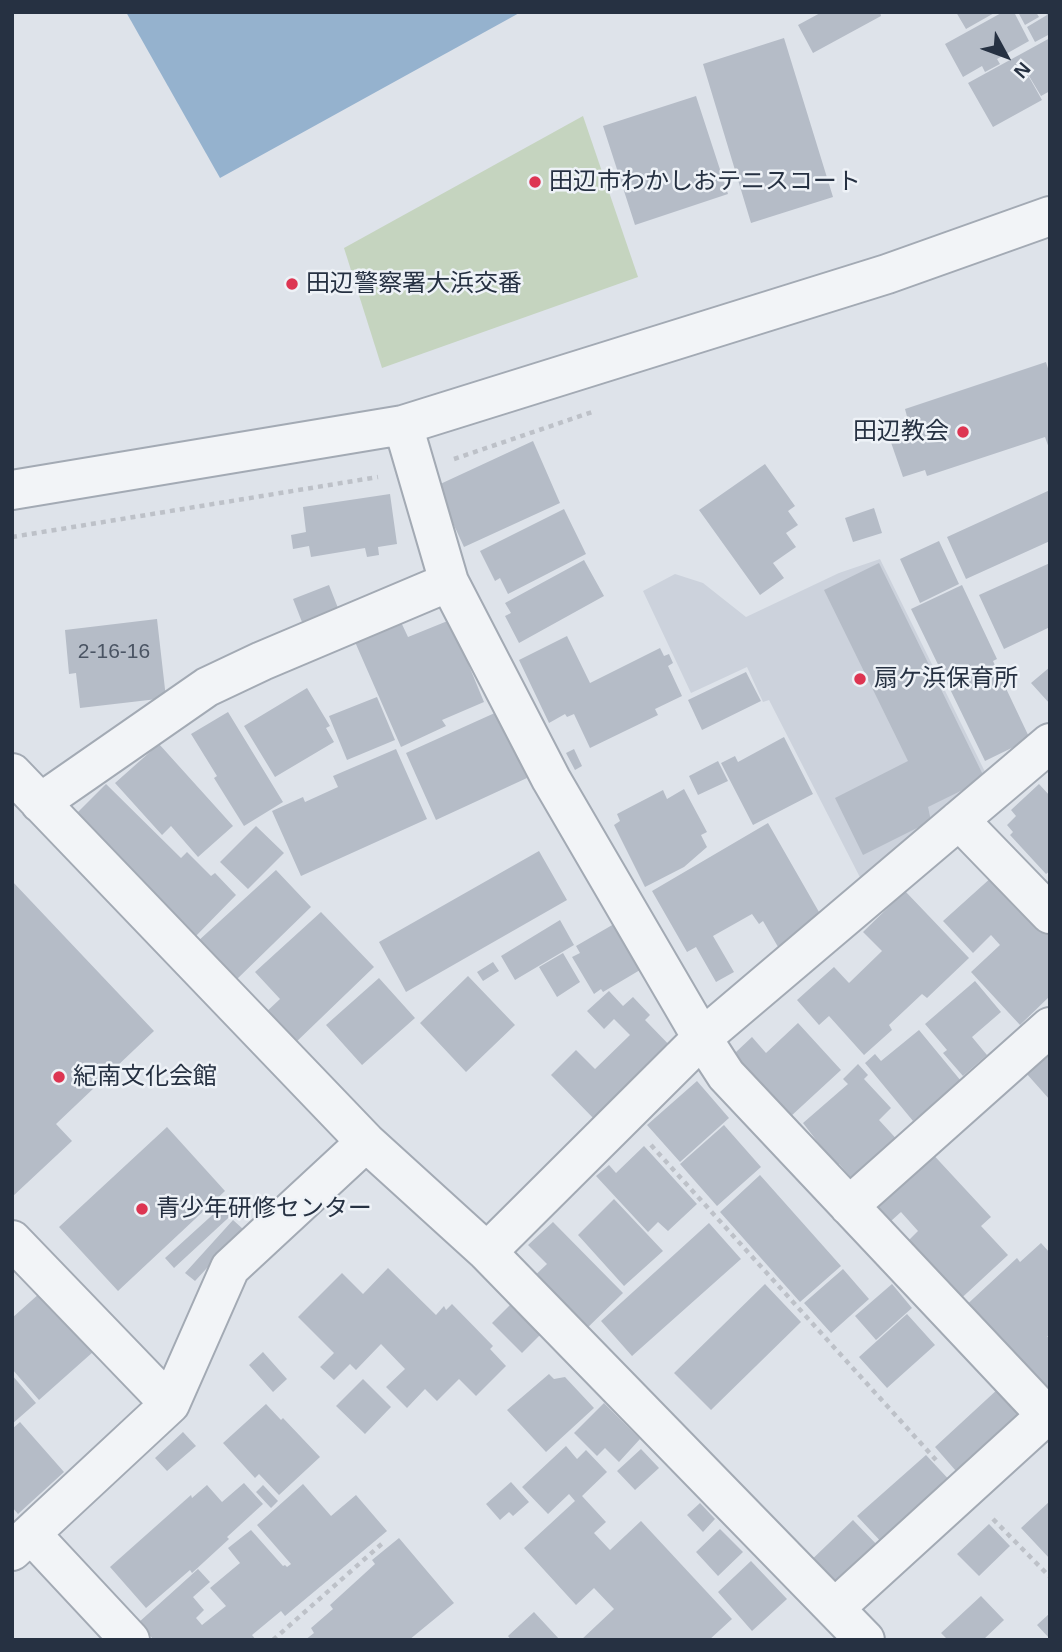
<!DOCTYPE html>
<html>
<head>
<meta charset="utf-8">
<style>
  body { margin:0 }
  #map { position:relative; width:1062px; height:1652px; overflow:hidden; background:#dee3ea; font-family:Helvetica,sans-serif }
  canvas { display:block }
  .frame { position:absolute; inset:0; border:14px solid #263142; pointer-events:none }
  .north { position:absolute; left:971px; top:21px; width:70px; height:70px; -webkit-text-stroke:5px #eef2f7; paint-order:stroke; rotate:131deg; font-size:19px; font-weight:700; line-height:28px; text-align:center; color:#263142 }
  .north::after { content:''; display:block; margin:auto; width:24px; height:32px; background:#263142; clip-path:polygon(50% 0,100% 100%,50% 72%,0 100%) }
</style>
</head>
<body>
<div id="map">
<canvas width="1062" height="1652"></canvas>
<div class="frame"></div>
<div class="north">N</div>
</div>
<script>
const g = document.querySelector('canvas').getContext('2d');
g.lineJoin = 'round';
function fill(path, color) { g.fillStyle = color; g.fill(path, 'evenodd'); }
function strokePath(path, color, width, dash) { g.strokeStyle = color; g.lineWidth = width; g.lineCap = dash ? 'butt' : 'round'; g.setLineDash(dash || []); g.stroke(path); }
function drawText(font, color, halo, rows, align = 'center') {
  g.font = font + ' Helvetica,"Noto Sans JP",sans-serif'; g.lineWidth = 5; g.setLineDash([]); g.textBaseline = 'middle'; g.strokeStyle = halo; g.fillStyle = color; for (const [text, x, y, turn = 0] of rows) {
    g.save(); g.translate(x, y); g.rotate((+turn || 0) * Math.PI / 180); g.textAlign = isNaN(turn) ? turn : align; if (halo) g.strokeText(text, 0, 0); g.fillText(text, 0, 0); g.restore();
  }
}
const built = new Path2D(`
  M880 559 992 786 867 891 769 700 763 702 747 667 691 693 643 591 675 574 703 583 746 617 839 573Z`);
const green = new Path2D(`
  M583 116 638 277 382 368 344 248Z`);
const water = new Path2D(`
  M126 12H521L220 178Z`);
const building = new Path2D(`
  M822 12H880L881 16 813 53 798 25Z
  M956 12H996L966 29Z
  M1003 12H1014L1029 41 997 59 1000 64 985 72 982 66 963 77 945 44Z
  M1018 12H1036L1039 17 1025 25Z
  M1046 12H1050V34L1035 42 1027 27 1047 15Z
  M784 38 833 197 751 223 703 64Z
  M1050 38V91L1041 96 1020 61 1042 100 993 127 968 83Z
  M696 96 728 194 635 225 603 126Z
  M1046 362 1050 375V451L1045 437 927 476 925 470 903 477 887 431 909 424 905 409Z
  M533 441 560 503 464 547 436 486Z
  M765 464 795 506 788 511 798 525 786 533 796 547 773 563 784 578 760 595 699 510Z
  M1050 490V541L966 579 947 537Z
  M390 494 397 544 378 547 379 555 367 557 365 548 311 557 309 546 293 549 291 535 306 532 303 507Z
  M874 508 882 533 853 542 845 518Z
  M564 509 586 554 508 594 500 578 495 581 480 551Z
  M939 541 959 584 920 603 900 559Z
  M584 560 604 596 519 643 505 616 511 613 505 603Z
  M879 563 985 779 928 807 931 821 863 855 835 798 908 761 824 590Z
  M1050 563V627L1004 649 979 595Z
  M329 585 338 608 302 622 293 599Z
  M962 585 997 659 993 661 1030 739 985 761 911 609Z
  M157 619 166 698 80 708 76 673 69 674 65 630Z
  M400 620 408 637 450 620 484 702 442 720 446 726 401 747 355 642Z
  M567 636 590 683 660 648 664 656 669 654 673 663 668 666 682 696 655 709 658 715 590 748 574 714 567 717 565 714 549 723 519 660Z
  M1050 667V704L1031 683Z
  M746 672 761 701 702 730 688 700Z
  M307 688 330 726 326 728 334 742 275 777 244 726Z
  M377 697 395 740 347 760 329 716Z
  M228 712 283 802 244 826 214 778 217 776 191 734Z
  M497 712 527 778 436 820 406 753Z
  M784 737 813 794 753 825 721 763 735 756 738 762Z
  M159 744 233 826 198 857 171 826 162 835 115 783Z
  M396 749 427 819 301 876 272 811 303 797 305 802 338 787 333 776Z
  M574 749 582 766 575 770 566 753Z
  M718 761 728 781 698 795 689 776Z
  M106 784 181 858 187 852 211 876 215 873 236 895 194 938 74 816Z
  M1039 784 1050 796V871L1046 874 1010 835 1013 832 1007 825 1016 816 1011 810Z
  M684 789 707 832 701 835 707 847 684 867 645 887 614 825 620 821 617 814 663 790 667 799Z
  M768 823 827 926 781 952 763 921 759 924 752 914 713 936 734 972 716 982 696 947 687 952 652 891Z
  M256 826 284 853 248 889 220 862Z
  M539 851 567 900 406 992 379 942Z
  M276 870 311 907 235 981 197 942Z
  M993 876 1050 936V996L1020 1025 971 972 1000 945 991 935 973 953 943 921Z
  M12 881 154 1031 56 1124 72 1141 12 1197Z
  M905 891 969 958 927 998 922 994 889 1025 892 1030 864 1055 829 1016 819 1025 797 1000 834 967 849 983 882 951 863 932Z
  M321 912 374 967 292 1046 263 1015 280 999 255 972Z
  M560 920 574 945 515 980 501 956Z
  M614 924 640 970 603 992 601 989 594 994 572 957 580 953 576 946Z
  M563 953 580 982 557 997 539 967Z
  M493 962 499 971 483 981 477 972Z
  M468 976 515 1025 466 1072 420 1023Z
  M379 978 415 1018 362 1065 326 1025Z
  M975 981 1001 1012 972 1037 987 1055 963 1076 943 1053 947 1050 925 1024Z
  M609 991 623 1006 633 997 650 1015 645 1020 678 1054 598 1123 551 1075 576 1050 595 1069 630 1035 614 1019 604 1029 587 1011Z
  M798 1023 841 1070 790 1117 735 1059 736 1052 752 1037 766 1053Z
  M919 1030 961 1081 913 1121 865 1063 875 1054 881 1061Z
  M1050 1052V1100L1026 1073Z
  M858 1064 868 1075 864 1079 891 1108 879 1120 902 1145 857 1184 839 1164 837 1167 803 1123 848 1084 843 1079Z
  M697 1081 729 1118 680 1162 647 1125Z
  M724 1125 761 1167 717 1206 680 1164Z
  M167 1127 225 1191 118 1291 59 1227Z
  M644 1146 697 1204 668 1231 658 1222 648 1232 596 1176 609 1165 616 1173Z
  M928 1149 991 1217 981 1226 1008 1255 954 1305 901 1248 918 1231 901 1212 891 1221 873 1205Z
  M760 1175 841 1266 800 1302 720 1212Z
  M230 1199 239 1208 174 1268 165 1258Z
  M614 1199 663 1251 624 1286 578 1235Z
  M233 1220 243 1229 195 1281 185 1273Z
  M553 1222 623 1293 579 1336 527 1283 547 1264 528 1245Z
  M709 1223 741 1259 632 1356 601 1321Z
  M1041 1243 1050 1253V1336H1047L1050 1339V1396L960 1311 1017 1258 1020 1262Z
  M388 1268 436 1315 444 1306 446 1310 452 1304 493 1346 490 1349 506 1366 476 1396 459 1379 437 1401 425 1389 407 1408 386 1387 405 1369 381 1344 356 1370 350 1364 334 1380 320 1367 334 1353 298 1317 342 1273 363 1294Z
  M843 1269 869 1299 831 1333 804 1303Z
  M765 1284 801 1322 711 1410 674 1373Z
  M892 1284 912 1308 876 1340 855 1316Z
  M40 1293 93 1352 39 1400 12 1369V1318Z
  M513 1302 544 1331 522 1353 492 1323Z
  M907 1314 935 1345 887 1388 859 1357Z
  M263 1352 287 1379 273 1392 249 1365Z
  M549 1374 554 1379 565 1377 594 1408 546 1452 507 1410Z
  M12 1375 36 1403 12 1424Z
  M363 1379 391 1407 365 1434 336 1406Z
  M999 1388 1027 1420 963 1479 935 1447Z
  M604 1403 640 1439 619 1462 605 1448 597 1456 574 1433Z
  M266 1404 281 1420 283 1418 320 1457 279 1495 259 1474 255 1478 223 1443Z
  M20 1422 64 1472 18 1514 12 1507V1429Z
  M183 1432 196 1446 167 1471 155 1458Z
  M566 1446 577 1459 586 1450 607 1472 582 1496 606 1522 594 1533 610 1550 641 1521 732 1619 709 1640H581L614 1609 594 1588 576 1605 524 1548 575 1501 569 1494 548 1514 522 1487Z
  M641 1449 659 1468 635 1490 617 1471Z
  M926 1455 954 1485 885 1546 857 1516Z
  M511 1482 529 1502 513 1516 509 1512 500 1520 486 1504Z
  M244 1483 263 1504 227 1537 229 1539 192 1573 190 1570 146 1608 110 1567 191 1495 192 1498 207 1485 222 1502Z
  M303 1484 331 1516 356 1495 387 1531 285 1616 281 1611 252 1635 256 1640H154L138 1623 198 1569 210 1582 193 1597 204 1610 196 1618 202 1625 226 1606 210 1588 240 1563 228 1548 251 1530 283 1566 285 1565 287 1567 291 1564 257 1525Z
  M263 1485 278 1501 271 1508 256 1492Z
  M1050 1501V1559L1021 1528Z
  M700 1503 715 1519 703 1532 687 1515Z
  M853 1520 882 1550 842 1588 802 1569Z
  M989 1524 1010 1546 979 1576 957 1554Z
  M720 1529 743 1552 718 1576 696 1552Z
  M399 1538 454 1603 409 1640H305L314 1633 311 1628 333 1609 330 1605 375 1564 372 1560Z
  M751 1561 787 1599 752 1631 718 1592Z
  M981 1596 1004 1620 983 1640H948L941 1633Z
  M534 1612 560 1640H511L508 1636Z
  M1050 1613V1639L1037 1625Z`);
const path = new Path2D(`
  M454 459 595 411
  M12 537 378 477
  M651 1145 936 1460
  M993 1519 1050 1577
  M273 1640 385 1541`);
const minor = new Path2D(`
  M403 425 449 582 551 779 702 1038 726 1075 1050 1419
  M12 490 403 425 887 274 1050 216
  M12 773 366 1142 487 1252 865 1640
  M40 803 207 687 262 661 449 582
  M959 820 1050 914
  M849 1206 1050 1027
  M12 1240 170 1404
  M487 1252 702 1038 1050 743
  M31 1534 130 1640
  M12 1551 170 1404 230 1268 366 1142
  M835 1608 1050 1412`);
const markers = [
  [535,182,7,"#dd3552"],
  [292,284,7,"#dd3552"],
  [963,432,7,"#dd3552"],
  [860,679,7,"#dd3552"],
  [59,1077,7,"#dd3552"],
  [142,1209,7,"#dd3552"]
];
const numberNames = [
  ["2-16-16",114,652]
];
const poiNames = [
  ["田辺市わかしおテニスコート",549,182],
  ["田辺警察署大浜交番",306,284],
  ["田辺教会",949,432,"right"],
  ["扇ケ浜保育所",874,679],
  ["紀南文化会館",73,1077],
  ["青少年研修センター",156,1209]
];
fill(built, '#ccd2dc');
fill(green, '#c5d4bf');
fill(water, '#95b2ce');
fill(building, '#b5bcc7');
strokePath(minor, '#a3aab4', 42);
strokePath(path, '#bdc1c8', 4.5, [5, 5]);
strokePath(minor, '#f2f4f7', 38);
for (const [x, y, r, color] of markers) { const dot = new Path2D(); dot.arc(x, y, r, 0, 2 * Math.PI); g.fillStyle = color; g.fill(dot); strokePath(dot, '#eef2f7', 2.5); }
drawText('21px', '#4a5463', null, numberNames);
drawText('24px', '#263142', '#eef2f7', poiNames, 'left');
</script>
</body>
</html>
